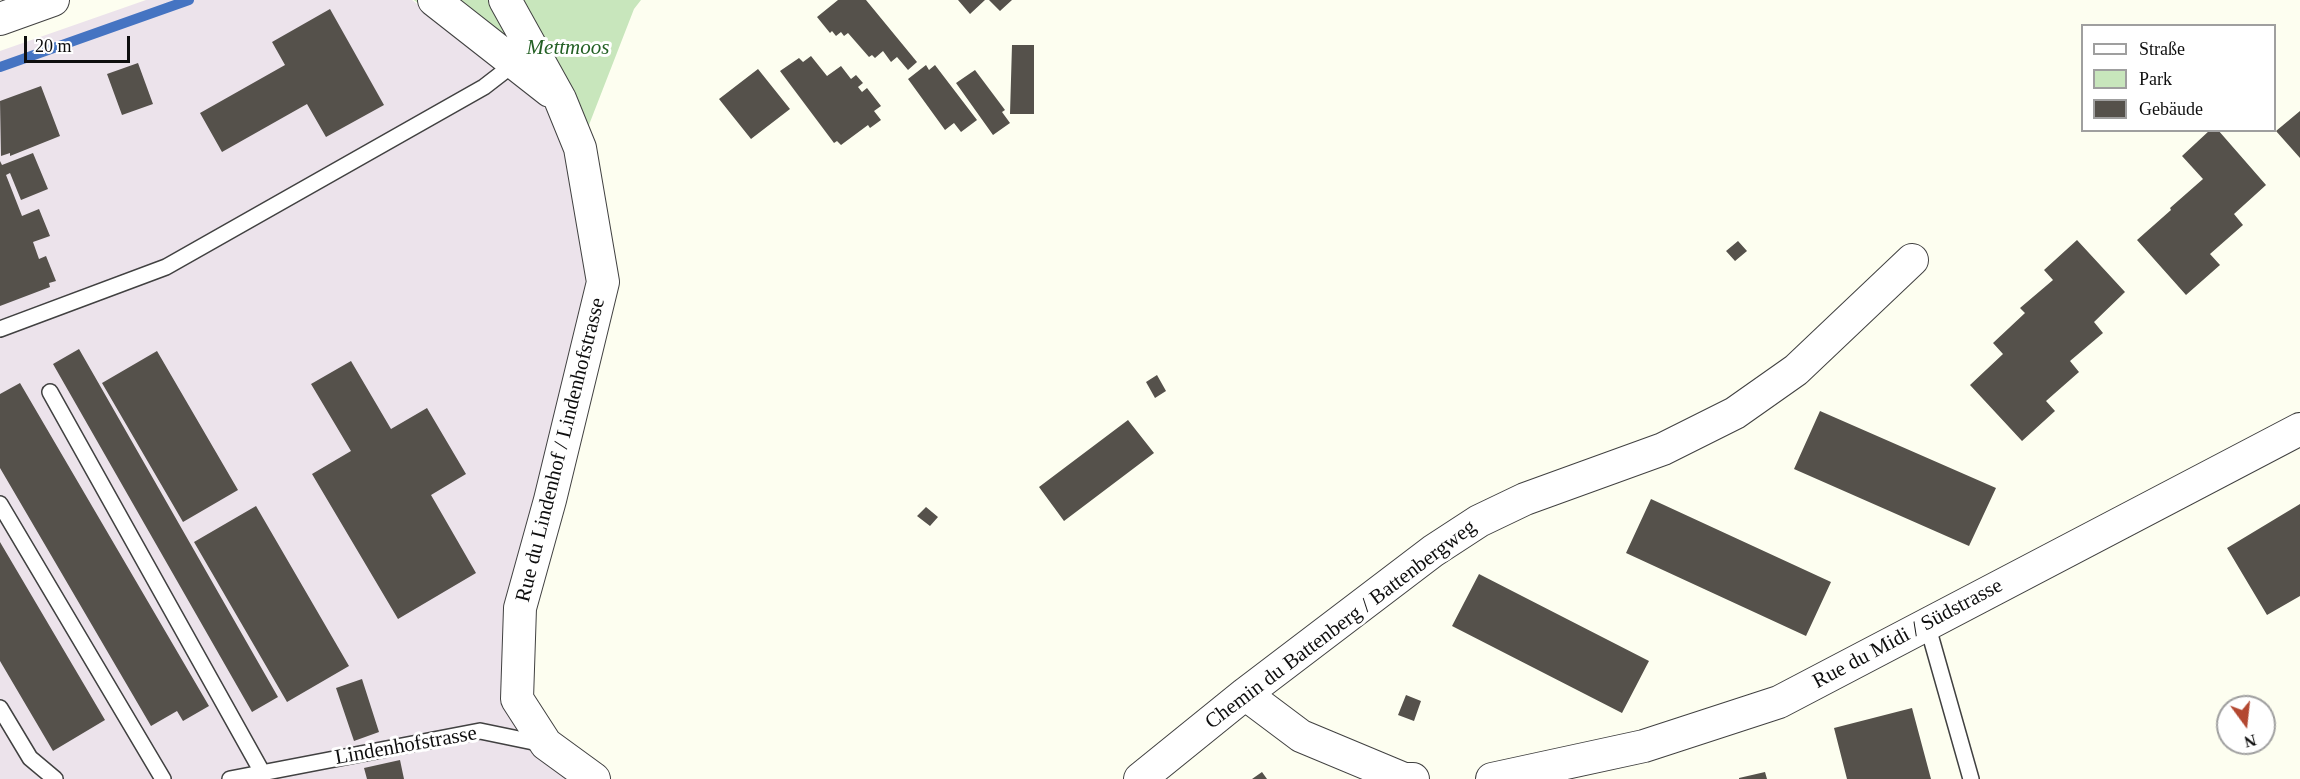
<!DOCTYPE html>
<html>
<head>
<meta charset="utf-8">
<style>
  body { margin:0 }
  #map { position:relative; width:2300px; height:779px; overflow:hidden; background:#fdfef0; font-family:"Times New Roman",serif }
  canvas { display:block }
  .legend { position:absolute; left:2081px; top:24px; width:195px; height:108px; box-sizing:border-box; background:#fff; border:2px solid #9f9f9f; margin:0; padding:8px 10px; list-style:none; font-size:18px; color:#0e0e0e }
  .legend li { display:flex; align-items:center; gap:12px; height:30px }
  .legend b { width:30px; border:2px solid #9f9f9f }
  .north { position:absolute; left:2216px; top:695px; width:60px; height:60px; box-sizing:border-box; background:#fff; border:2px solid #9f9f9f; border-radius:50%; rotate:165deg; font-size:16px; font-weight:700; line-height:24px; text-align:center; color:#0e0e0e }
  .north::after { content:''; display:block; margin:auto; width:21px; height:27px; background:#b34831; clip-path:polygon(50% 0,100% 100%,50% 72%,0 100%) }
  .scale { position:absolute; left:24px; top:36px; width:106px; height:27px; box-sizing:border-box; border:3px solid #0e0e0e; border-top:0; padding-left:8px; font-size:18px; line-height:21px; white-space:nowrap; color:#0e0e0e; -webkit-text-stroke:4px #fff; paint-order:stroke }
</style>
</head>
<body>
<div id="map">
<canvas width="2300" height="779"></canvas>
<ul class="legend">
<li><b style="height:8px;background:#fff"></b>Straße</li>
<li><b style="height:16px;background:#c8e6bc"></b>Park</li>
<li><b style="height:16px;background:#55514b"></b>Gebäude</li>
</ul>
<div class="north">N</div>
<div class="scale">20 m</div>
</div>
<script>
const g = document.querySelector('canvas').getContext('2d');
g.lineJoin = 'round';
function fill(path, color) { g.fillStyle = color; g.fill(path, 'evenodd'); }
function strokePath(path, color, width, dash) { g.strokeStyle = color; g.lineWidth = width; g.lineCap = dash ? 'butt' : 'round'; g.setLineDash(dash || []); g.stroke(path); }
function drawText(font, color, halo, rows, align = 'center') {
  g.font = font + ' "Times New Roman",serif'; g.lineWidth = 6; g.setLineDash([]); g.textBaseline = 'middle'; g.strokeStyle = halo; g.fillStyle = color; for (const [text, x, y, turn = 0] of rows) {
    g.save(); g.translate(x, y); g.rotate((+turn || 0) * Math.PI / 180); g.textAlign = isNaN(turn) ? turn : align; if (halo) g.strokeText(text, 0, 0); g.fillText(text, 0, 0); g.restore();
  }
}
const industrial = new Path2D(`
  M146 0H412L477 50 560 99 603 282 517 699 594 779H0V51Z`);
const green = new Path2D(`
  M414 0H641L634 9 580 148 560 99 477 50Z`);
const stream = new Path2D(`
  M0 67 189 0`);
const building = new Path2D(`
  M838 0H866L917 62 908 70 897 57 891 62 883 51 875 58 872 55 869 57 848 33 844 36 841 32 836 36 832 31 830 33 817 17Z
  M958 0H985L970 14Z
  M989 0H1012L1000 11Z
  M330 9 384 105 326 137 307 104 222 152 200 113 285 65 272 42Z
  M1012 45H1034V114H1010Z
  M811 56 827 76 841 66 851 79 856 75 863 83 858 87 862 92 867 88 881 106 874 111 881 120 870 128 868 125 841 145 837 141 834 143 780 71 799 58 803 62Z
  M138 63 153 104 122 115 107 74Z
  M926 65 929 70 935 65 977 120 961 132 954 123 945 130 908 79Z
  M758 69 790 109 751 139 719 99Z
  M975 70 1005 110 1002 112 1010 123 993 135 956 83Z
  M41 86 60 136 10 156V153L1 156 0 101Z
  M2300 111V158L2276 131Z
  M2210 130H2218L2266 185 2234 214 2243 225 2210 254 2220 265 2186 295 2137 240 2171 210 2170 208 2203 179 2182 156Z
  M33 153 48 189 21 200 10 173 6 175 22 216 39 209 50 236 33 242 39 259 46 256 56 281 49 283 50 287 0 306V161L2 165Z
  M2077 240 2125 292 2094 322 2103 333 2070 361 2079 372 2046 401 2055 411 2022 441 1970 385 2003 354 1993 343 2025 313 2020 308 2053 280 2044 270Z
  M1738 241 1747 251 1735 261 1726 251Z
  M79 349 278 697 252 712 53 364Z
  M157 351 238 490 183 522 102 383Z
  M351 361 391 429 427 408 466 474 431 495 476 573 398 619 312 474 351 451 311 384Z
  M1157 375 1166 391 1155 398 1146 382Z
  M20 383 209 706 183 721 177 711 151 726 0 468V394Z
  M1820 411 1996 488 1969 546 1794 469Z
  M1128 420 1154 453 1064 521 1039 487Z
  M1651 499 1831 582 1806 636 1626 553Z
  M2300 504V596L2267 615 2227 548Z
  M256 506 349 666 287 702 194 542Z
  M926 507 938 517 930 526 917 516Z
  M0 542 105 720 53 751 0 661Z
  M1479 574 1649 661 1622 713 1452 626Z
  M362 679 379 732 354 741 336 688Z
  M1406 695 1421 701 1414 721 1398 715Z
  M1912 708 1931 779H1847L1834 728Z
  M400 760 404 779H367L364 768Z
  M1262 772 1267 779H1252Z
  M1765 772 1767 779H1739V778Z`);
const service = new Path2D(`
  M0 329 166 267 484 87 515 63
  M50 392 262 772
  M0 504 163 779
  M1927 624 1971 779
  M0 708 30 758 55 779
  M230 779 480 731 543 744`);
const minor = new Path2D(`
  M434 0 550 91
  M505 0 560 99 580 148 603 282 550 500 520 608 517 699 546 744 594 779
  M0 19 53 0
  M1245 694 1301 736 1404 779H1413
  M1140 779 1245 694 1433 551 1479 521 1525 499 1663 449 1735 413 1796 370 1912 260
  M1492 779 1644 746 1779 702 2300 429`);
const parkNames = [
  ["Mettmoos",568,48]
];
const streetNames = [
  ["Rue du Lindenhof / Lindenhofstrasse",561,450,-76],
  ["Chemin du Battenberg / Battenbergweg",1341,625,-37],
  ["Rue du Midi / Südstrasse",1908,634,-28],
  ["Lindenhofstrasse",406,746,-10]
];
fill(industrial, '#ece3eb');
fill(green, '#c8e6bc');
strokePath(stream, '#4574c2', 10);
fill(building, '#55514b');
strokePath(service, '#414141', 18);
strokePath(minor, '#414141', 34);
strokePath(service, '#fff', 15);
strokePath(minor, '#fff', 32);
drawText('italic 21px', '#236024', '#fff', parkNames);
drawText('21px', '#0e0e0e', '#fff', streetNames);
</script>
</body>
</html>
